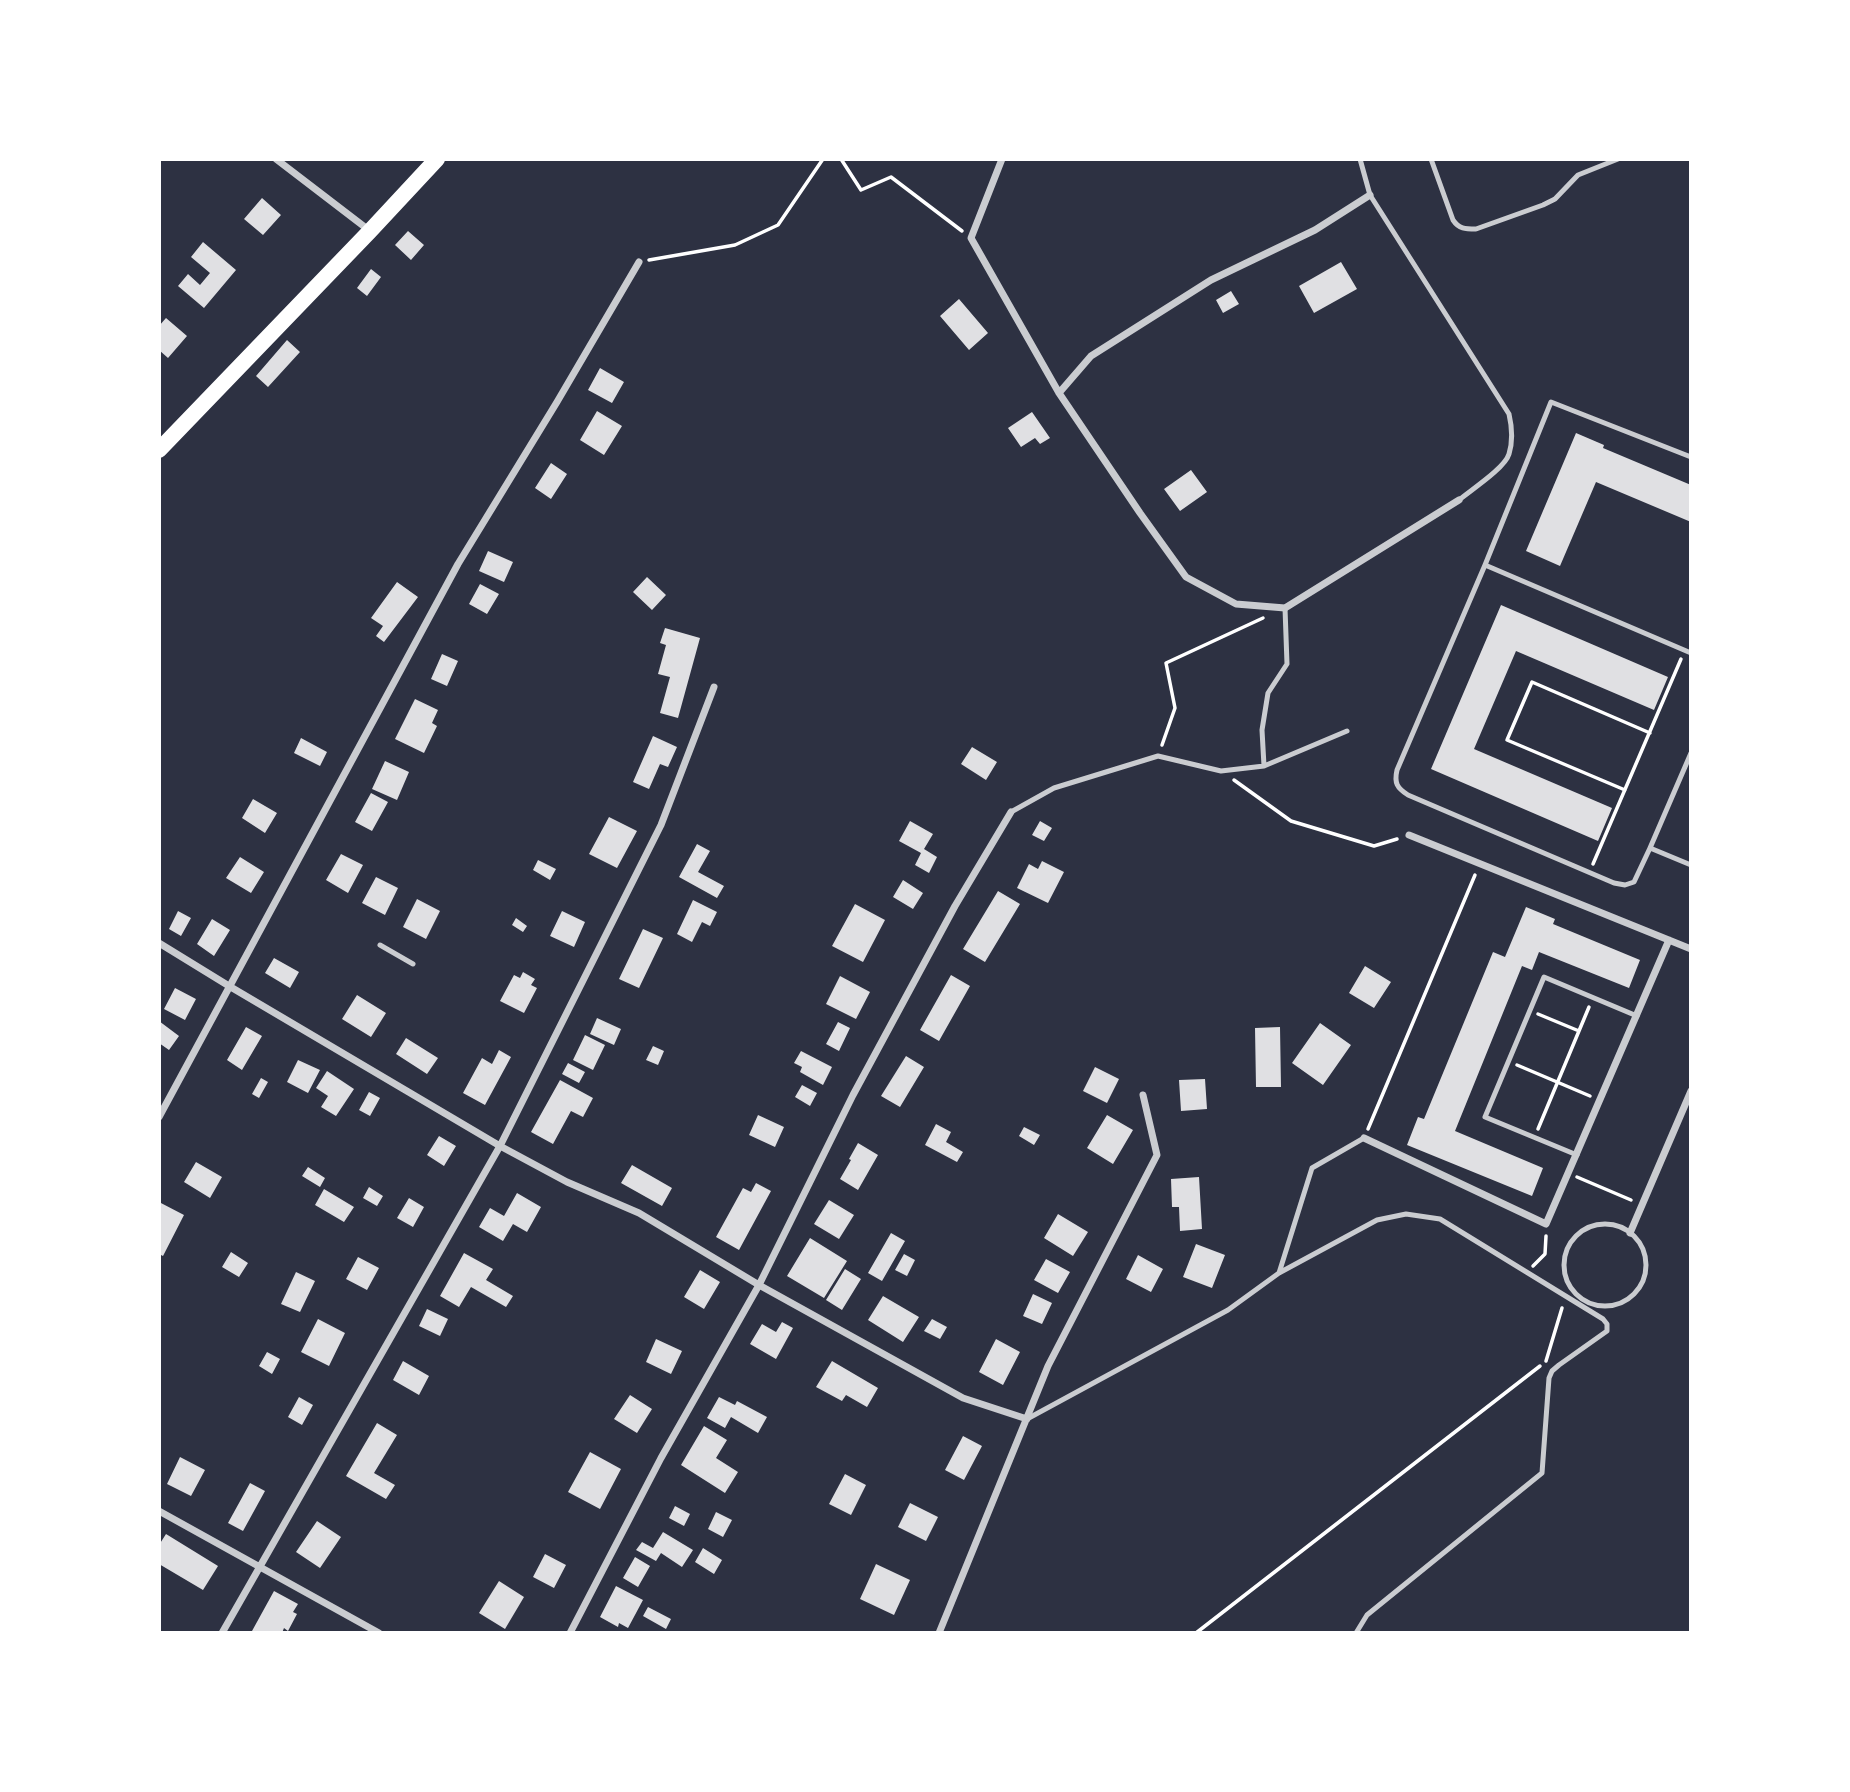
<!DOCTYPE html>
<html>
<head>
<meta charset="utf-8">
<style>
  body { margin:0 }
  #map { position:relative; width:1850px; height:1792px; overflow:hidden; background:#2d3142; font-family:"Work Sans",sans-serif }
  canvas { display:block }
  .frame { position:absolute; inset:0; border:161px solid #fff; pointer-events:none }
</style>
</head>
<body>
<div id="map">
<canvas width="1850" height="1792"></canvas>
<div class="frame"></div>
</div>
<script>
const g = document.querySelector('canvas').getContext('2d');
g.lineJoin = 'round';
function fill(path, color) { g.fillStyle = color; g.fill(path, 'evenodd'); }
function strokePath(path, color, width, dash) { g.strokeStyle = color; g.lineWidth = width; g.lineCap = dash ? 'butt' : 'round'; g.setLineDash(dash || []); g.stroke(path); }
const building = new Path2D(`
  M262 198 281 215 263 235 244 219Z
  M408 231 424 245 411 260 395 245Z
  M203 242 236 270 204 308 178 286 188 274 200 285 210 273 191 257Z
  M1341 262 1357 289 1314 313 1299 286Z
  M371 269 381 277 367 296 357 288Z
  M1231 291 1239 304 1223 313 1216 300Z
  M959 299 988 333 969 350 940 316Z
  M166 318 187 336 168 358 159 350V326Z
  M287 340 300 352 268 387 256 376Z
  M600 368 624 382 612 403 588 390Z
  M597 411 622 426 604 455 580 440Z
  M1032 412 1050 438 1040 444 1035 438 1021 447 1008 428Z
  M1576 433 1604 445 1603 448 1691 485V522L1596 482 1560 566 1526 551Z
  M551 463 567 474 551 499 535 488Z
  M1191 470 1207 492 1180 511 1164 489Z
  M488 551 513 562 504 582 479 571Z
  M647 577 666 595 652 610 633 592Z
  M397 582 418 597 384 642 376 636 383 626 371 618Z
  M480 584 499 594 487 614 469 604Z
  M1501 605 1668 677 1654 710 1516 651 1474 749 1612 808 1598 841 1431 769Z
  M665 628 700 638 678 718 660 713 670 677 658 674 666 645 660 643Z
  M442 654 458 661 447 686 431 679Z
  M415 699 438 710 432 723 437 726 424 753 395 739Z
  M653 736 677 747 668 767 660 764 649 789 633 782Z
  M301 738 327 752 320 766 294 753Z
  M972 747 997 762 986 780 961 764Z
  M385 761 409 772 397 800 372 789Z
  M371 793 388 802 372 831 355 822Z
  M253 799 277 813 265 833 242 818Z
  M609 817 637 831 617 868 589 854Z
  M910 821 933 834 924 849 937 857 929 873 915 865 921 853 899 841Z
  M1040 821 1052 828 1044 841 1032 835Z
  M697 844 710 851 698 872 724 886 717 898 679 877Z
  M341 854 363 865 348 893 326 880Z
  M240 857 264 872 251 893 226 878Z
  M538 860 556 869 550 880 533 870Z
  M1042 861 1064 872 1048 903 1017 888 1029 864 1038 869Z
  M376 877 398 888 385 915 362 903Z
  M903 880 923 893 913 909 893 897Z
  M998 891 1020 904 985 962 963 949Z
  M417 899 440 911 426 939 403 927Z
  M693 900 717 912 710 926 702 922 692 942 677 934Z
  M855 904 885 920 863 962 832 946Z
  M1526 907 1555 919 1553 924 1640 960 1629 988 1539 952 1532 970 1522 966 1455 1131 1543 1168 1532 1196 1407 1145 1418 1117 1424 1119 1493 952 1505 957Z
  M178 911 191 918 181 936 169 929Z
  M562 911 585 922 574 947 550 936Z
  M516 918 527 926 523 932 512 925Z
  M212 919 230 930 214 956 197 944Z
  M643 929 663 938 639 988 619 979Z
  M274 958 299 972 290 988 265 973Z
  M1365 966 1391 982 1374 1008 1349 993Z
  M523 972 535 979 531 985 537 988 524 1013 500 1001 514 975 520 978Z
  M951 975 970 986 939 1041 920 1030Z
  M840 976 870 992 856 1019 826 1004Z
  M175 988 196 999 185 1020 164 1009Z
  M357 995 386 1013 371 1037 342 1019Z
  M597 1018 621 1029 614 1045 590 1034Z
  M159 1021 179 1036 169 1050 159 1043Z
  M838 1022 850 1028 839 1051 826 1044Z
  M1320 1023 1351 1045 1323 1085 1292 1063Z
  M246 1027 262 1036 242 1070 227 1060Z
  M1280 1027 1281 1087H1256L1255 1028Z
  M585 1035 605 1045 593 1070 573 1060Z
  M406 1038 438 1058 427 1074 396 1054Z
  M653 1046 664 1051 658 1065 646 1060Z
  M499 1050 511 1057 485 1105 463 1093 482 1058 492 1064Z
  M801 1051 832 1067 823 1085 800 1072 802 1067 794 1063Z
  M906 1056 924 1067 900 1107 881 1096Z
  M298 1060 320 1070 308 1093 287 1082Z
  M568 1063 585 1072 579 1083 562 1074Z
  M1095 1067 1119 1079 1107 1103 1083 1091Z
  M327 1071 354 1089 336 1116 321 1107 328 1096 316 1088Z
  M261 1078 268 1082 259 1098 252 1094Z
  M1205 1079 1207 1109 1181 1111 1179 1080Z
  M560 1080 593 1098 583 1117 571 1111 553 1144 531 1132Z
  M802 1085 817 1093 810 1106 795 1097Z
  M369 1092 380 1098 370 1116 359 1110Z
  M758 1115 784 1127 775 1147 749 1135Z
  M1107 1115 1133 1130 1113 1164 1087 1148Z
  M936 1124 951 1132 946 1142 963 1152 957 1162 925 1145Z
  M1024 1127 1040 1135 1034 1145 1019 1136Z
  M439 1136 456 1146 444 1166 427 1155Z
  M858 1143 878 1155 858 1190 840 1179 851 1160 849 1159Z
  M196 1162 222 1177 210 1198 184 1182Z
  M632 1165 672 1188 662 1206 621 1183Z
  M308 1167 325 1178 320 1187 302 1176Z
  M1199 1177 1202 1229 1180 1231 1179 1207H1172L1171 1179Z
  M756 1183 771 1191 739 1250 716 1237 743 1188 751 1192Z
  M369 1187 383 1196 377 1206 363 1198Z
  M324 1189 354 1207 344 1222 315 1205Z
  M517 1193 541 1207 527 1232 513 1224 503 1241 479 1227 490 1208 504 1216Z
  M409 1198 424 1207 413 1227 397 1218Z
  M829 1200 854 1215 839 1239 814 1224Z
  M159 1202 184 1215 163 1256 159 1254Z
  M1058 1214 1088 1232 1073 1256 1044 1238Z
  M891 1233 905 1241 882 1281 868 1273Z
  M810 1238 847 1261 824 1298 787 1276Z
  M1196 1244 1225 1255 1212 1288 1183 1277Z
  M231 1252 248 1263 239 1277 222 1267Z
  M464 1253 493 1269 486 1280 513 1296 506 1307 471 1287 459 1307 440 1296Z
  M904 1254 915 1260 907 1276 895 1270Z
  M1138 1255 1163 1269 1151 1292 1126 1279Z
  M358 1257 379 1268 367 1290 346 1279Z
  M1046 1259 1070 1272 1058 1293 1034 1280Z
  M845 1269 861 1279 842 1310 826 1300Z
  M700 1270 720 1282 704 1309 684 1297Z
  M296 1272 315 1281 300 1312 281 1304Z
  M1033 1294 1052 1303 1042 1324 1023 1316Z
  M883 1296 919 1317 903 1342 868 1320Z
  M427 1309 448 1319 440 1336 419 1326Z
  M318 1319 345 1333 329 1366 301 1352Z
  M932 1319 947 1327 940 1339 924 1331Z
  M782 1322 793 1328 776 1359 750 1344 762 1324 776 1332Z
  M656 1339 682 1351 671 1374 646 1362Z
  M996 1339 1020 1352 1003 1385 979 1372Z
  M267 1352 280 1359 272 1374 259 1366Z
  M403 1361 429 1376 419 1395 393 1380Z
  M832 1361 878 1388 867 1407 846 1395 842 1401 816 1387Z
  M630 1395 652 1409 637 1433 614 1419Z
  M299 1397 313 1405 302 1425 288 1417Z
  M719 1397 735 1405 737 1401 767 1417 758 1433 731 1417 725 1428 707 1418Z
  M377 1423 397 1435 374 1473 395 1485 386 1499 346 1476Z
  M704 1426 727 1440 716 1458 738 1472 725 1493 681 1465Z
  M963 1436 982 1446 964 1480 945 1470Z
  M590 1452 621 1469 600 1509 568 1492Z
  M180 1457 205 1470 191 1496 167 1484Z
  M845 1474 866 1485 851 1515 829 1504Z
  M250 1483 265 1491 243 1531 228 1523Z
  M910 1503 938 1517 926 1541 898 1527Z
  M675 1506 690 1514 684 1526 669 1518Z
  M716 1512 732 1520 723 1537 708 1529Z
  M317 1521 341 1537 320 1568 296 1552Z
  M663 1532 693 1550 682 1567 661 1553 656 1561 636 1550 642 1542 653 1548Z
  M166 1534 218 1566 203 1590 159 1564V1545Z
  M703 1548 722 1560 714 1574 695 1562Z
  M545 1554 566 1565 554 1588 533 1577Z
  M635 1557 650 1566 638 1587 623 1578Z
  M876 1564 910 1580 894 1615 860 1599Z
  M499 1581 524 1597 505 1629 479 1613Z
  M616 1586 643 1600 628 1628 619 1623 618 1627 600 1617Z
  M274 1591 298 1604 293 1612 297 1614 288 1631 284 1628 282 1633H255L252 1631Z
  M648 1607 671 1619 666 1629 643 1616Z`);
const path = new Path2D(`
  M841 159 861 190 891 177 962 231
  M649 260 735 245 778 225 823 159
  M1162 745 1175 708 1166 663 1263 618
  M1234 780 1291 821 1374 846 1397 839
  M1625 790 1507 740 1532 682 1650 733
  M1593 864 1681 659
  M1538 1014 1579 1031
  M1517 1065 1590 1096
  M1368 1129 1475 875
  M1538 1129 1589 1007
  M1577 1177 1631 1200
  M1533 1266 1545 1254 1546 1236
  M1546 1361 1562 1308
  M1196 1633 1540 1366`);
const service = new Path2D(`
  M1360 159 1370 195 1509 414C1512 427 1513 441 1509 454 1505 468 1471 490 1459 500
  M1431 159 1453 220C1459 229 1465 229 1476 229L1543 205 1555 199 1578 175 1618 159
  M1485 565 1691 653
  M1691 753 1650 848 1691 865
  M1264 766 1262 730 1268 693 1287 664 1285 608
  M1011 812 1054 788 1158 756 1221 771 1264 766 1347 731
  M1650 848 1634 882 1625 885 1614 883 1408 795C1397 788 1394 783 1397 770L1485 565 1551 402 1691 457
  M380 945 413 964
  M1577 1155 1485 1117 1544 977 1637 1016
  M1564 1265a41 41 0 1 1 82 0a41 41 0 1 1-82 0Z
  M1279 1273 1312 1168 1364 1138
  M1027 1419 1228 1310 1279 1273 1377 1220 1406 1214 1440 1219 1603 1319 1607 1324V1331L1559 1365 1552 1371 1549 1378 1542 1473 1367 1615 1356 1633`);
const minor = new Path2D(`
  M276 159 370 231
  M1002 159 971 238 1059 393 1140 513 1186 577 1236 604 1285 608 1459 500
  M1059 393 1091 356 1211 280 1315 230 1370 195
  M1409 835 1691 949
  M159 943 229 986 500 1146 567 1182 639 1213 759 1285 963 1398 1027 1419
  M159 1117 458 564 557 402 639 262
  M1364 1138 1546 1224 1669 940
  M1630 1233 1691 1091
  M159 1511 379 1633
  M222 1633 500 1146 661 825 714 687
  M570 1633 661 1458 759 1285 853 1095 955 906 1011 812
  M939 1633 1048 1366 1157 1155 1143 1095`);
const primary = new Path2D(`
  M159 450 370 231 437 159`);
fill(building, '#e0e0e3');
strokePath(path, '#fff', 3.5);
strokePath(service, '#caccd0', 5);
strokePath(minor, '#caccd0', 7);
strokePath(primary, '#fff', 16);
</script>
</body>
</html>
